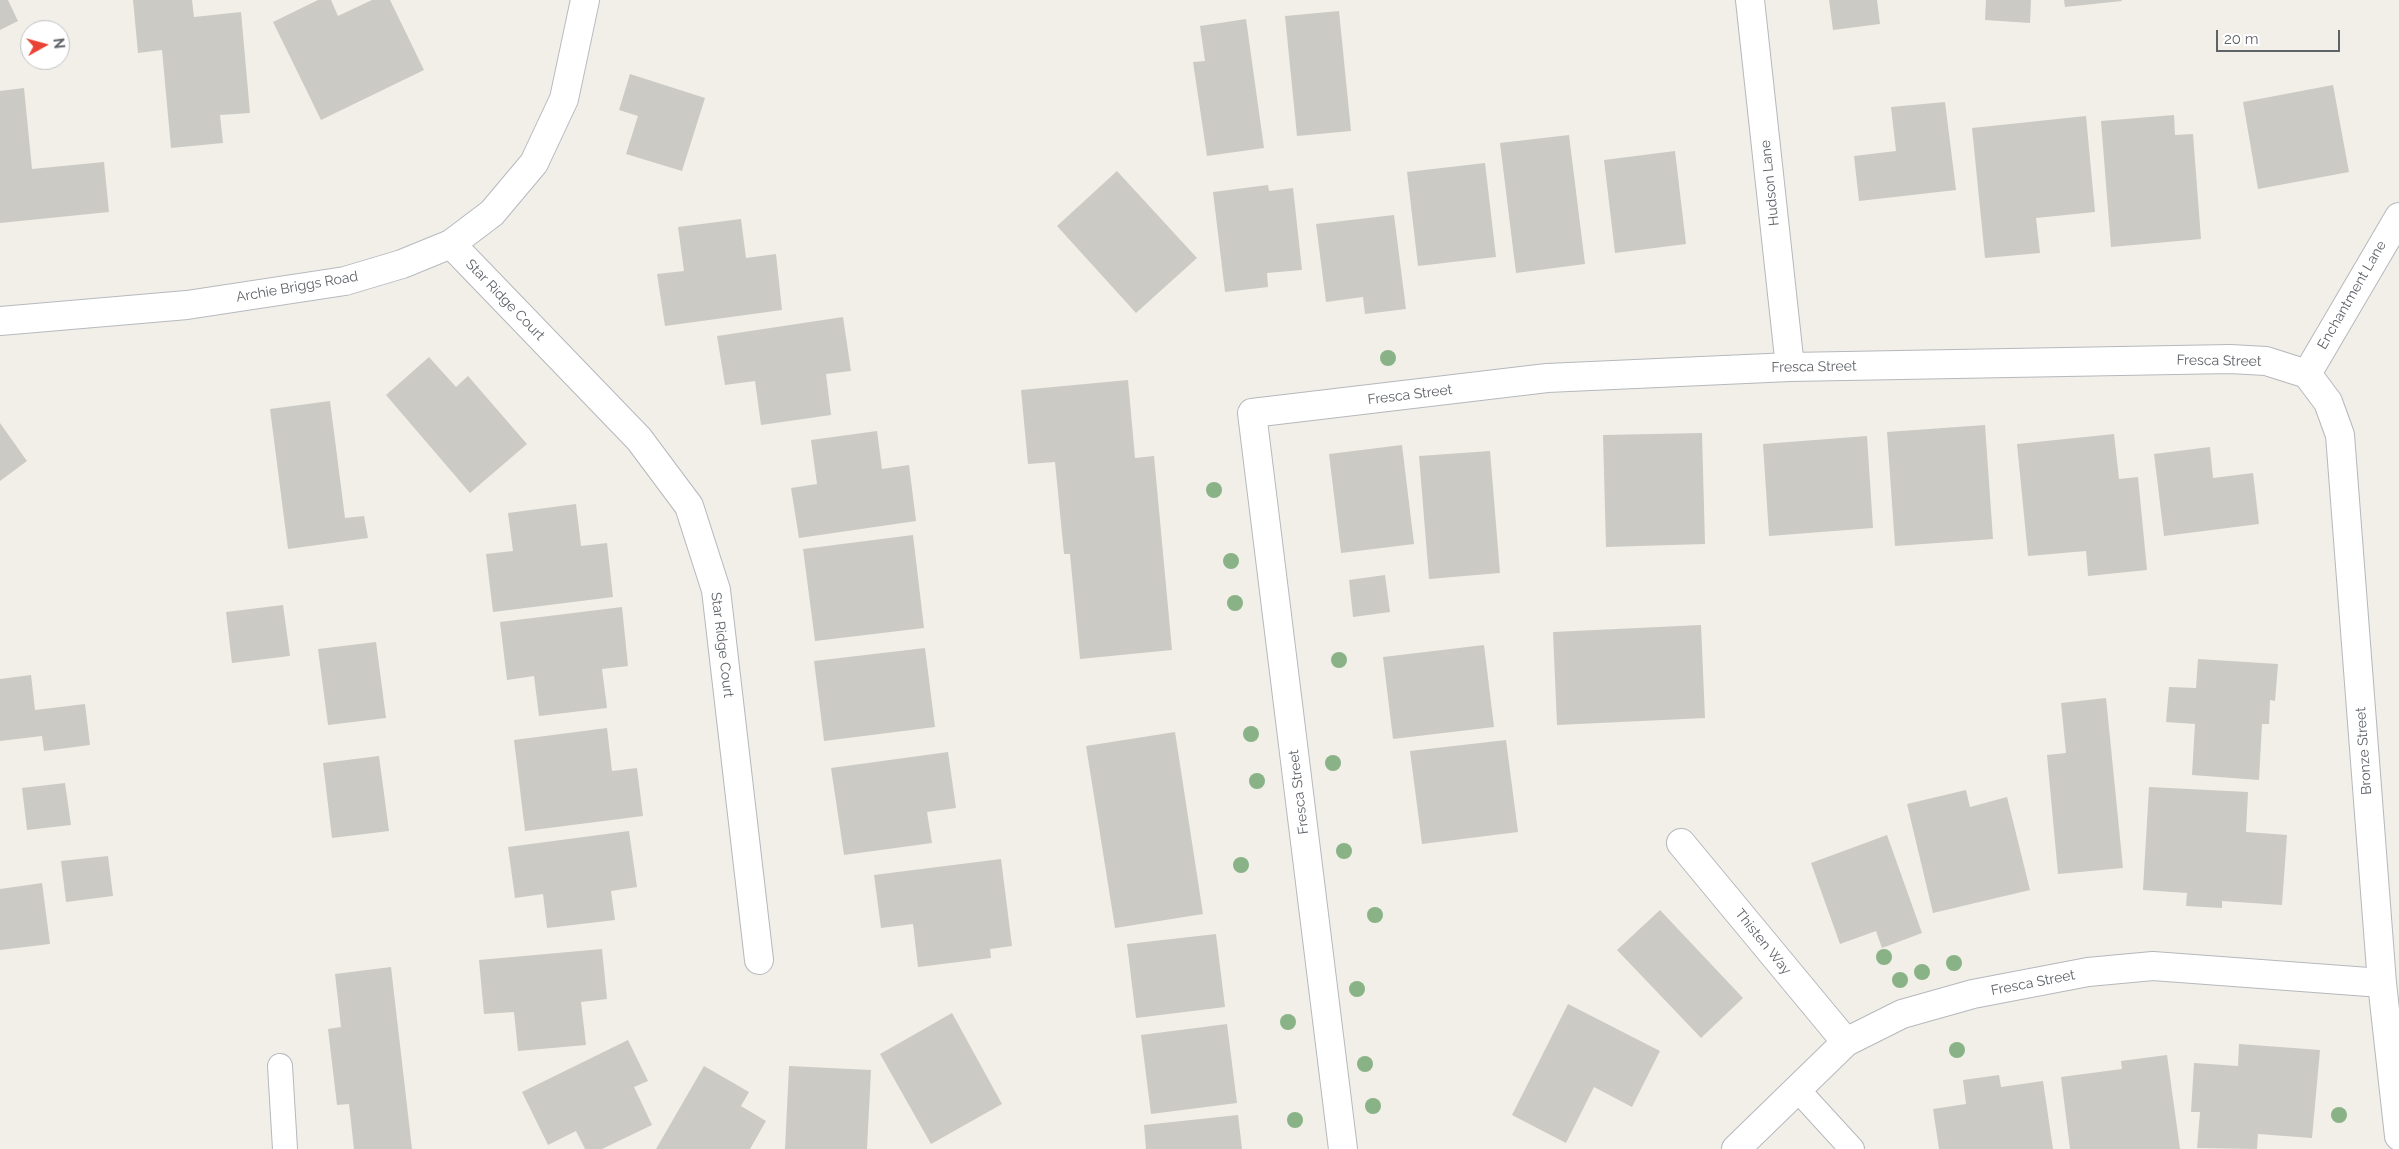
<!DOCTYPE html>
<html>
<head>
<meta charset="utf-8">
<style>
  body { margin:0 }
  #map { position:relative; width:2399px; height:1149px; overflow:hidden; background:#f1efe8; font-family:Raleway,sans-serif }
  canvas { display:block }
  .north { position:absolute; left:20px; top:20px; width:50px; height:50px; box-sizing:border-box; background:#fff; border:1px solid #bfc1c3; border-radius:50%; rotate:83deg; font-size:14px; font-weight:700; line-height:20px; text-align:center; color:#5f6368 }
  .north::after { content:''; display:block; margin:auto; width:18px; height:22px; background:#ea4335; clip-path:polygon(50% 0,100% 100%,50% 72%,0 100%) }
  .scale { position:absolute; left:2216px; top:30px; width:124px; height:22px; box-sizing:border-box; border:2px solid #5f6368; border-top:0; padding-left:6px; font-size:15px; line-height:18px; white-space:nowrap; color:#5f6368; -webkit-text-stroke:4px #fff; paint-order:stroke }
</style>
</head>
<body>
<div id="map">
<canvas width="2399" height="1149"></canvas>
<div class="north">N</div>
<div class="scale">20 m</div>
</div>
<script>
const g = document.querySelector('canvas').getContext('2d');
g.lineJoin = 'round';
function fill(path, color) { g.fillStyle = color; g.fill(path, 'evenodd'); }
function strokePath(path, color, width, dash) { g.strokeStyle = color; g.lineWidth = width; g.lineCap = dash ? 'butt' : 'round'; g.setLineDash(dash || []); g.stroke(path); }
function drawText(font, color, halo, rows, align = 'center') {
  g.font = font + ' Raleway,sans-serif'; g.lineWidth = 4; g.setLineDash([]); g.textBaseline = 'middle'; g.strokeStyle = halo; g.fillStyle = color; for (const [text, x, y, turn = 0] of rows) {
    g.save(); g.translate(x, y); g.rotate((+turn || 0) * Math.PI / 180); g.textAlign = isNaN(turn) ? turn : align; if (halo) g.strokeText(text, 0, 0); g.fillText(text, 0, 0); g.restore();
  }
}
const building = new Path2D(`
  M0 0H8L18 21 0 30Z
  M133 0H192L194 17 241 12 250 113 220 115 223 143 171 148 162 50 138 53Z
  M318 0H331L338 16 372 0H390L424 70 321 120 273 22Z
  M1829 0H1877L1880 24 1833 30Z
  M1986 0H2031L2030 23 1985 20Z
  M2064 0H2121L2122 1 2065 7Z
  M1339 11 1351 131 1297 136 1285 16Z
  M1246 19 1264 148 1207 156 1193 62 1205 61 1200 26Z
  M630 74 705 98 682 171 626 154 638 116 619 110Z
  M2333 85 2349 172 2258 189 2243 102Z
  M24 88 32 169 104 162 109 212 0 223V91Z
  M1945 102 1956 190 1859 201 1854 156 1896 151 1891 107Z
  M2174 115 2175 135 2193 134 2201 239 2111 247 2101 121Z
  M2086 116 2095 212 2036 218 2040 253 1985 258 1972 128Z
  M1569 135 1585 264 1516 273 1500 143Z
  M1675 151 1686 244 1615 253 1604 160Z
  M1485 163 1496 257 1418 266 1407 172Z
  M1117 171 1197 258 1136 313 1057 226Z
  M1268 185 1269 191 1293 188 1302 270 1267 273 1268 287 1225 292 1213 192Z
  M1394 215 1406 309 1365 314 1363 297 1326 302 1316 224Z
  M741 219 746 258 776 254 782 310 665 326 657 274 684 271 678 227Z
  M843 317 851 371 826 374 831 415 761 425 755 381 725 385 717 336Z
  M429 357 456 387 468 376 527 444 470 493 386 395Z
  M1128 380 1135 458 1154 456 1172 650 1080 659 1070 554H1064L1055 462 1028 464 1021 390Z
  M330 401 345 518 364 516 368 538 288 549 270 409Z
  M0 423 27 461 0 481Z
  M1985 425 1993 539 1895 546 1887 432Z
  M877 431 882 469 909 465 916 521 799 538 791 488 817 484 811 440Z
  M1702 433 1705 544 1606 547 1603 435Z
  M2114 434 2119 479 2138 477 2147 570 2088 576 2086 551 2028 556 2017 444Z
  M1867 436 1873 528 1769 536 1763 444Z
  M1402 445 1414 544 1341 553 1329 454Z
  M2210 447 2213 478 2253 473 2259 524 2164 536 2154 454Z
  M1490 451 1500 573 1429 579 1419 456Z
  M576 504 581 546 607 543 613 597 493 612 486 554 513 551 508 513Z
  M913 535 924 628 815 641 803 549Z
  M1385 575 1390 612 1353 617 1349 580Z
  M283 605 290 656 232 663 226 612Z
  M622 607 628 666 602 669 607 708 539 716 534 676 507 680 500 622Z
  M1701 625 1705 718 1557 725 1553 632Z
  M376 642 386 718 328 725 318 649Z
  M1484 645 1494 727 1393 739 1383 657Z
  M925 648 935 727 824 741 814 661Z
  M2198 659 2278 664 2275 701 2270 700 2269 724H2262L2259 780 2192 775 2195 724 2166 722 2169 687 2196 688Z
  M31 675 35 710 85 704 90 745 44 751 42 736 0 741V679Z
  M2106 698 2123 868 2058 874 2047 755 2066 753 2061 703Z
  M607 728 612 771 637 768 643 816 525 831 514 740Z
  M1175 732 1203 914 1115 928 1086 746Z
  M1506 740 1518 832 1422 844 1410 751Z
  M948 752 956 808 927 812 932 843 844 855 831 768Z
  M379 756 389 831 332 838 323 763Z
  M65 783 71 825 27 830 22 788Z
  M2149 787 2248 792 2246 832 2287 835 2282 905 2222 901V908L2186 906 2187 893 2143 890Z
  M1966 790 1970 807 2007 797 2030 890 1933 913 1907 804Z
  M629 831 637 887 611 891 615 920 547 928 543 894 515 898 508 847Z
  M1887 835 1922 933 1882 948 1876 931 1840 944 1811 863Z
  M108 856 113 896 66 902 61 861Z
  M1001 859 1012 946 990 949 991 958 918 967 913 924 881 928 874 875Z
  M42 883 50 944 0 950V889Z
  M1660 910 1743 998 1701 1038 1617 950Z
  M1216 934 1225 1007 1136 1018 1127 944Z
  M602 949 607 999 581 1002 586 1045 518 1051 514 1012 484 1014 479 960Z
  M391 967 412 1149H354L349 1104 337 1105 328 1029 341 1027 335 974Z
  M1568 1004 1660 1051 1632 1107 1594 1087 1566 1143 1512 1115Z
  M952 1013 1002 1104 931 1144 880 1054Z
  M1227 1024 1237 1103 1151 1114 1141 1035Z
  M628 1040 648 1081 634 1087 652 1125 602 1149H585L576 1131 548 1145 522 1092Z
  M2239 1044 2320 1050 2312 1138 2258 1134 2257 1149 2197 1148 2200 1112H2191L2194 1063 2238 1066Z
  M2167 1055 2180 1149H2070L2061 1077 2122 1069 2121 1061Z
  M704 1066 749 1092 741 1106 766 1121 750 1149H656Z
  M789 1066 871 1070 867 1149H785Z
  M1999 1075 2001 1087 2043 1081 2053 1149H1939L1933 1109 1966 1104 1963 1080Z
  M1238 1115 1242 1149H1146L1144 1125Z`);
const lane = new Path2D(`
  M280 1066 285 1149
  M1797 1089 1852 1149`);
const street = new Path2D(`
  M1750 0 1790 367
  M451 244 639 439 689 506 716 590 759 960
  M2307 374 2328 402 2340 435 2382 983 2399 1136
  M2307 374 2399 217
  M1681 843 1846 1042
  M1343 1149 1252 413 1547 378 1790 367 2230 359 2266 361 2307 374
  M1736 1149 1846 1042 1902 1014 1973 994 2088 972 2153 966 2382 983`);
const secondary = new Path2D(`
  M0 321 187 305 345 281 402 264 451 244 492 213 534 163 564 99 585 0`);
const trees = [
  [1388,358],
  [1214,490],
  [1231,561],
  [1235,603],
  [1339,660],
  [1251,734],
  [1333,763],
  [1257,781],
  [1344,851],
  [1241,865],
  [1375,915],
  [1884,957],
  [1954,963],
  [1922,972],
  [1900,980],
  [1357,989],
  [1288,1022],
  [1957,1050],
  [1365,1064],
  [1373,1106],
  [2339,1115],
  [1295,1120]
];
const streetNames = [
  ["Hudson Lane",1770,183,-96],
  ["Archie Briggs Road",297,287,-10],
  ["Enchantment Lane",2352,295,-60],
  ["Star Ridge Court",505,300,46],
  ["Fresca Street",2219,361,1],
  ["Fresca Street",1814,367,-1],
  ["Fresca Street",1410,395,-7],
  ["Star Ridge Court",722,645,83],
  ["Bronze Street",2364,751,-94],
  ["Fresca Street",1299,792,-97],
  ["Thisten Way",1763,942,51],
  ["Fresca Street",2033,983,-11]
];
fill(building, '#cccac5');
strokePath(lane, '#b5b8bc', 26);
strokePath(street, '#b5b8bc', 30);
strokePath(secondary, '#b6babf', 30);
strokePath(lane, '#fff', 24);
strokePath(street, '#fff', 28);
strokePath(secondary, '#fff', 28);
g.fillStyle = '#89b387';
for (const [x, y] of trees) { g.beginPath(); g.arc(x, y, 8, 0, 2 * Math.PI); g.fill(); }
drawText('14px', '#5f6368', '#fff', streetNames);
</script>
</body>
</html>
